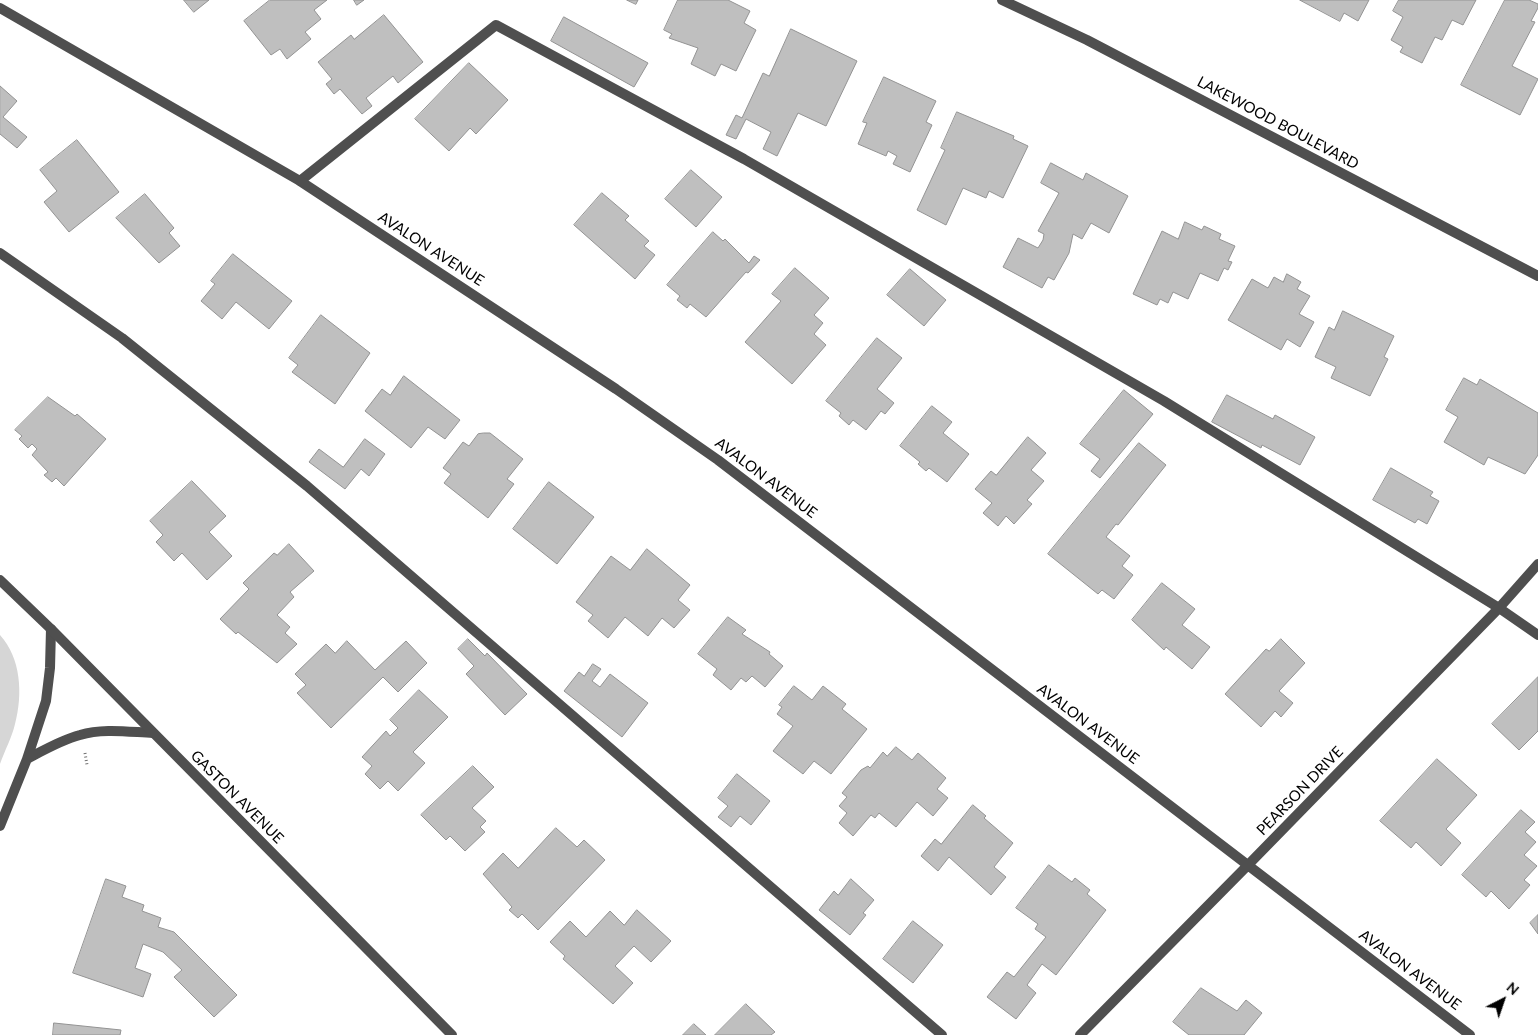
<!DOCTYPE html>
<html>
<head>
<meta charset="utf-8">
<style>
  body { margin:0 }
  #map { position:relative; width:1538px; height:1035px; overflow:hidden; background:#fff; font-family:Lato,sans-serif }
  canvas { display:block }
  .north { position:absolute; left:1478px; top:975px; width:50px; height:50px; -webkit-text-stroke:4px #fff; paint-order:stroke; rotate:41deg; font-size:14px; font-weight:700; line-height:20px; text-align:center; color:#000 }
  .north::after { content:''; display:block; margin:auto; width:18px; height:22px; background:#000; clip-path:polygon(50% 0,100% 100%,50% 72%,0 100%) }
</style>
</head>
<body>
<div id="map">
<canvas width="1538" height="1035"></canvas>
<div class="north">N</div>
</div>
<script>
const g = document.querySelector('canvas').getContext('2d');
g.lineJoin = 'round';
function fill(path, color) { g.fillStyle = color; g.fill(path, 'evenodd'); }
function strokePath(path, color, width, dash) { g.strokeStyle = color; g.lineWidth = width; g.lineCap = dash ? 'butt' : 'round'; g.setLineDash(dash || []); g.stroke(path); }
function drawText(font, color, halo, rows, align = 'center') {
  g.font = font + ' Lato,sans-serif'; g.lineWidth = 4; g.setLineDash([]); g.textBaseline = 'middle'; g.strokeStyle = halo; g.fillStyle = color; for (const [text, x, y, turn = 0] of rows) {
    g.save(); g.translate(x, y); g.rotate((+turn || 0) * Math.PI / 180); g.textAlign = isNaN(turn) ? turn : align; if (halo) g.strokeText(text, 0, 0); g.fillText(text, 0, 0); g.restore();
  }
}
const green = new Path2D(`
  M0 635C21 658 23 694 15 724 12 737 5 750 0 764Z`);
const building = new Path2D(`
  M184 0H209L194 12Z
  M270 0H327L314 10 321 19 305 32 311 39 287 59 280 49 271 55 244 21Z
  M354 0H364L357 5Z
  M627 0H638L636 4Z
  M678 0H728L750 11 744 23 756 30 736 71 721 64 715 76 691 64 698 48 669 38 672 34 664 30Z
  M1300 0H1369L1358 21 1344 13 1340 21Z
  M1399 0H1476L1463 25 1452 20 1442 40 1435 37 1422 63 1400 52 1403 47 1391 40 1403 17 1393 11Z
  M1505 0H1529L1538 4V8L1531 21 1535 22 1512 66 1538 79 1520 115 1461 85Z
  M384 15 423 62 398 83 393 76 366 98 372 106 362 114 340 89 334 94 326 84 332 79 318 62 351 35 354 39Z
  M564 17 648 63 634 87 551 41Z
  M791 29 857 61 826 126 798 113 777 156 763 149 771 132 746 119 736 139 726 135 736 115 742 118 763 73 769 76Z
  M469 63 508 100 476 134 470 128 449 151 415 119Z
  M884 77 936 101 926 122 932 125 910 172 893 164 897 156 888 151 886 156 858 144 867 123 863 122Z
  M0 86 17 101 3 117 27 137 17 148 0 134Z
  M957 112 1014 136 1013 139 1028 146 1003 198 989 191 986 198 963 188 946 225 917 210 945 150 941 148Z
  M77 140 119 192 69 232 44 202 57 191 40 170Z
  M1051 163 1083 180 1086 173 1128 196 1109 233 1091 223 1082 239 1073 234 1069 253 1054 280 1048 277 1042 288 1003 267 1018 238 1038 248 1043 240 1044 234 1038 231 1059 193 1041 183Z
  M691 170 722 197 696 227 665 199Z
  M602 193 629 216 625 220 649 241 644 246 655 255 635 279 574 225Z
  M145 194 174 228 169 233 180 246 159 263 116 218Z
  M1185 222 1202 230 1204 226 1221 234 1219 239 1235 246 1228 261 1232 262 1228 270 1224 268 1218 281 1200 273 1188 299 1173 292 1168 303 1160 299 1157 305 1133 294 1162 231 1178 239Z
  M713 232 723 241 725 239 749 263 754 256 760 260 748 273 746 272 706 317 690 304 687 308 677 300 680 296 667 285Z
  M233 254 292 301 269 329 236 302 222 319 201 301 215 284 211 281Z
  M795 268 829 298 814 315 823 323 814 334 826 345 792 384 745 342 781 301 772 294Z
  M910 269 946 300 924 326 887 295Z
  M1287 274 1301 282 1297 289 1310 296 1299 314 1314 322 1300 347 1287 339 1281 350 1228 320 1252 279 1268 288 1274 277 1283 282Z
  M1343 311 1394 336 1384 357 1388 359 1370 396 1331 378 1336 367 1315 357 1329 327 1334 330Z
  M321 315 370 353 335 404 292 372 298 365 289 358Z
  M877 338 902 358 877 389 894 403 885 414 881 411 866 430 853 420 849 425 839 416 841 413 826 401Z
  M404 376 460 420 445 439 428 427 411 448 365 411 382 389 390 395Z
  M1464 378 1477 385 1480 379 1538 413V455L1525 474 1488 457 1484 465 1444 442 1458 417 1446 410Z
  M1124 390 1153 414 1100 478 1091 471 1100 459 1080 444Z
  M1227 395 1273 419 1275 415 1315 437 1300 465 1262 445 1261 448 1212 422Z
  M48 397 75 416 77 414 106 439 64 486 56 478 52 482 44 475 48 472 32 455 37 449 32 444 28 448 19 439 22 436 15 430Z
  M932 406 952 422 943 433 969 454 947 482 929 468 926 471 918 464 920 462 900 446Z
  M484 433H490L523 459 507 479 514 484 488 518 444 483 451 474 443 468 463 442 469 446 478 434Z
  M1028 437 1046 453 1031 470 1044 481 1027 500 1032 504 1014 524 1006 516 998 526 983 513 992 503 975 489 991 471 996 475Z
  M365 439 385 454 369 476 361 469 345 489 309 462 319 449 343 467Z
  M1139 443 1166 465 1118 525 1116 524 1106 537 1130 556 1122 566 1133 575 1114 599 1102 590 1098 594 1048 554Z
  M1391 468 1433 492 1430 496 1439 501 1427 524 1418 519 1415 523 1373 500Z
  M192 481 226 516 209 532 232 556 207 580 182 553 174 561 156 542 163 535 150 521Z
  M549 482 594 517 557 564 513 529Z
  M289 544 314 571 290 592 294 597 277 615 290 627 285 633 297 644 277 663 238 632 236 634 220 619 249 589 243 583 274 553 277 555Z
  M647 549 690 585 678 600 690 610 674 628 662 618 648 636 625 617 608 638 588 621 593 615 576 602 611 556 630 570Z
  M1162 583 1195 609 1182 625 1210 647 1192 669 1166 647 1164 650 1132 620Z
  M728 617 746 630 742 634 770 652 769 654 783 666 765 687 752 676 746 682 741 678 731 690 713 675 717 669 698 654Z
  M468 639 485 656 487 653 527 694 505 715 466 674 474 666 458 649Z
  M1281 639 1305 663 1279 691 1293 703 1281 717 1275 711 1261 727 1225 694 1266 649 1269 651Z
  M347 641 375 670 406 641 427 663 398 692 383 677 331 728 297 693 306 685 295 674 326 644 335 653Z
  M593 664 601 669 592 681 600 687 610 674 648 703 622 737 564 691 579 672 584 676Z
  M1538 677V731L1519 750 1492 724Z
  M794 686 812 700 823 686 846 704 842 709 867 729 831 774 814 761 803 774 773 751 793 726 777 714 782 707 779 705Z
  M419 690 448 717 413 752 425 763 398 791 388 781 380 789 365 774 372 766 362 757 386 731 390 736 398 728 390 720Z
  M896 747 912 760 918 753 946 778 937 789 948 798 933 816 917 802 896 827 879 813 875 818 871 815 853 836 839 823 847 813 839 806 847 797 842 793 861 770 868 766 870 768 883 752 887 756Z
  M1437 759 1477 795 1446 829 1461 843 1441 866 1416 842 1411 848 1380 821Z
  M473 766 494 787 472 808 486 821 480 827 485 832 465 851 450 836 446 840 421 815Z
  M737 774 770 801 751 825 740 816 731 827 718 817 728 806 718 798Z
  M973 805 986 816 984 818 1013 843 994 867 1006 877 991 895 949 857 938 871 921 856 935 839 941 844Z
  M1521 810 1535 822 1525 832 1536 842 1524 855 1537 866 1524 880 1530 885 1509 909 1491 891 1486 897 1462 875Z
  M556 828 577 847 584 840 605 860 538 930 522 914 518 918 509 910 512 907 483 874 503 853 518 868Z
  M1049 865 1072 882 1075 878 1090 890 1087 894 1106 910 1056 975 1042 964 1027 985 1036 993 1016 1019 987 997 1007 972 1014 977 1046 937 1035 929 1038 924 1016 908Z
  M106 879 126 886 122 897 144 905 142 911 161 918 158 927 174 932 237 995 214 1017 174 977 182 970 163 952 143 944 135 968 151 974 143 997 73 973Z
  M851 879 874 900 863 913 866 915 850 935 819 910 834 891 838 895Z
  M637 910 671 941 651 962 634 946 615 966 633 983 613 1004 563 959 565 956 550 942 570 921 586 937 610 911 624 925Z
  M1538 915V934L1530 923Z
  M913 921 943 945 913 983 883 959Z
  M1201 988 1237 1011 1246 1000 1262 1013 1244 1035H1189L1173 1022Z
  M746 1004 775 1032 771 1035H715Z
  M54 1023 121 1030 120 1035H53Z
  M694 1024 706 1035H683Z`);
const path = new Path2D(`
  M85 753 87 765`);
const service = new Path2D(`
  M300 181 496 25 744 159 1164 401 1499 608 1538 635
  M0 253 122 338 307 486 942 1035`);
const minor = new Path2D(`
  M1002 0 1087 40 1538 276
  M0 8 300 181 616 389 718 460 1470 1035
  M51 629 50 668 46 701 27 759C44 750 61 740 80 735 103 728 129 732 153 733
  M0 826 27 759
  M1080 1035 1248 865 1499 608 1538 564`);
const tertiary = new Path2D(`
  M0 580 51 629 452 1035`);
const streetNames = [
  ["LAKEWOOD BOULEVARD",1278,123,28],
  ["AVALON AVENUE",431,249,33],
  ["AVALON AVENUE",766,478,37],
  ["AVALON AVENUE",1088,724,37],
  ["PEARSON DRIVE",1300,791,-46],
  ["GASTON AVENUE",237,797,45],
  ["AVALON AVENUE",1410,970,37]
];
fill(green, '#d6d6d6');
fill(building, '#bfbfbf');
strokePath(building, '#939393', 1);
strokePath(path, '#717171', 3, [1, 2.5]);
strokePath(service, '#4f4f4f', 10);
strokePath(minor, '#4f4f4f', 10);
strokePath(tertiary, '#4f4f4f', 10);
drawText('15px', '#000', '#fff', streetNames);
</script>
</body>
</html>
